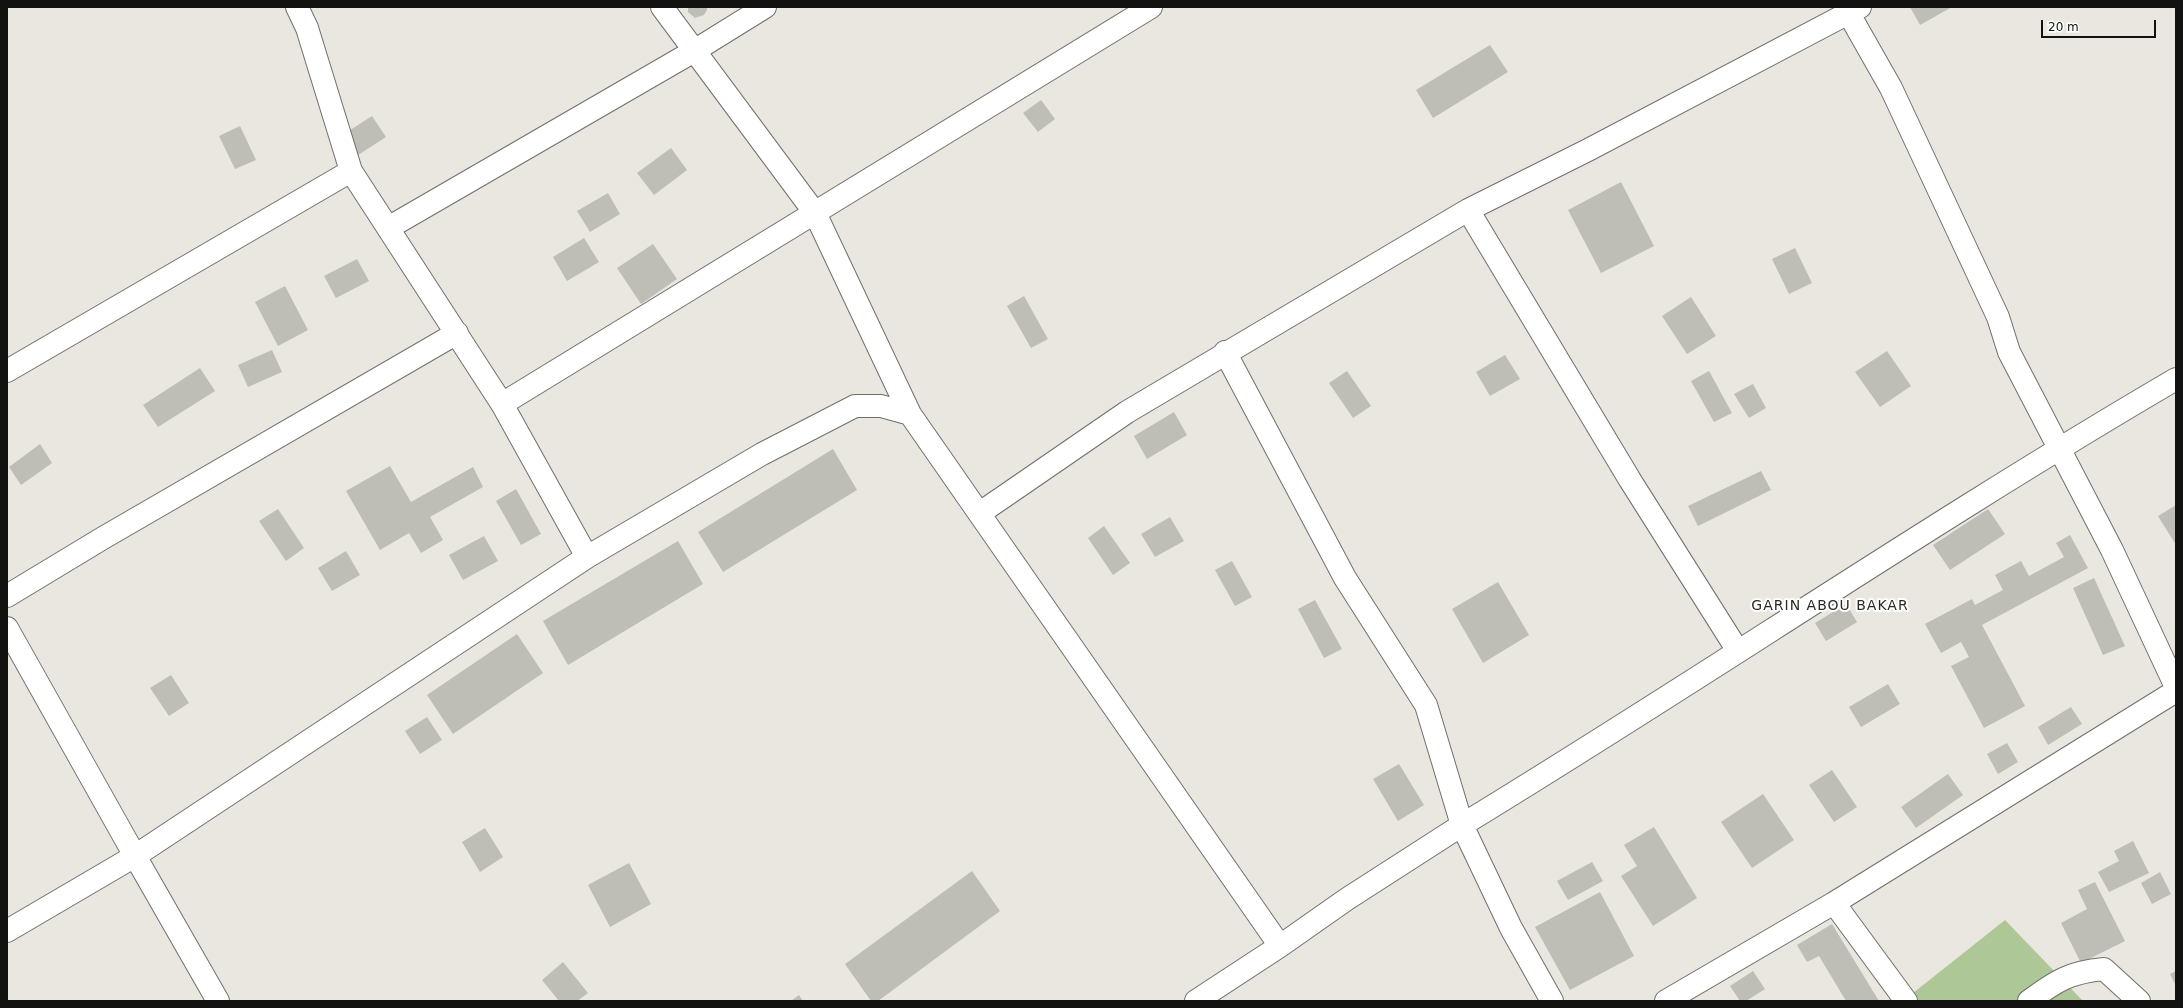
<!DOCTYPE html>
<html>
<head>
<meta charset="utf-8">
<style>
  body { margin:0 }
  #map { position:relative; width:2183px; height:1008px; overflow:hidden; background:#e9e7e0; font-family:"DejaVu Sans",sans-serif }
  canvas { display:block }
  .frame { position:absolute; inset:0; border:8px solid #121210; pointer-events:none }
  .scale { position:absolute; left:2041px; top:20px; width:115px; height:18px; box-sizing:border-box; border:2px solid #121210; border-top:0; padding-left:5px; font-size:12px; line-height:14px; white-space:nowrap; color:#121210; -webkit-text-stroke:3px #fff; paint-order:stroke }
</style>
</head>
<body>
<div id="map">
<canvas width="2183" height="1008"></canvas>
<div class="frame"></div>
<div class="scale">20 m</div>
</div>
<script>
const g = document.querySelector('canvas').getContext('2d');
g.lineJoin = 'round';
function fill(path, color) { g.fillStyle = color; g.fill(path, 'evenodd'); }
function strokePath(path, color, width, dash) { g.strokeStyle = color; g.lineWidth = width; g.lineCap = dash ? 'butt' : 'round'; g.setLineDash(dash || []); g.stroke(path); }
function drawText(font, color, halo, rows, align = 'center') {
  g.font = font + ' "DejaVu Sans",sans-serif'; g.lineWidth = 4; g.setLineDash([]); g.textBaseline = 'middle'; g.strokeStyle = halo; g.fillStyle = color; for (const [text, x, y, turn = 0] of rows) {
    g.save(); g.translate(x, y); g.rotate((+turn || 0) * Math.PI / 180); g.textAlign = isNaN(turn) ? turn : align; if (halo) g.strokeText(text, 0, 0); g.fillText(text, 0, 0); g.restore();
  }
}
const green = new Path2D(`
  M2005 920 2083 1001H1903Z`);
const building = new Path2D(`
  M688 7H707V10L704 15 695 18 688 12Z
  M1910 7H1952L1920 25Z
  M1490 45 1508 72 1433 118 1416 90Z
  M1041 100 1055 119 1038 132 1023 113Z
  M372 116 386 137 355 157 341 136Z
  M240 126 256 160 235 169 219 136Z
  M671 148 687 170 654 195 637 173Z
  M1621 182 1654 246 1601 273 1568 210Z
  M608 193 620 214 590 232 577 211Z
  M584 238 599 262 567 281 553 257Z
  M653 244 677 279 641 304 617 268Z
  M1795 248 1812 283 1789 294 1772 259Z
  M357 259 369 281 336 298 324 276Z
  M285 286 308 330 278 346 255 302Z
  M1024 296 1048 339 1031 348 1007 306Z
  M1691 297 1716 336 1687 354 1662 316Z
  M272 350 282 372 248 387 238 365Z
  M1887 351 1911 386 1880 407 1855 372Z
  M1505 355 1520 379 1490 396 1476 372Z
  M200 368 215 391 158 427 143 405Z
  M1347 371 1371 406 1353 418 1329 383Z
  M1709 371 1732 413 1714 422 1691 381Z
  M1753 384 1766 408 1749 418 1734 394Z
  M1174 412 1187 435 1147 459 1134 436Z
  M40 444 52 463 21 485 9 467Z
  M833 449 857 490 723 572 698 532Z
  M390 466 411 502 473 467 483 487 430 517 443 540 421 553 409 533 380 550 346 491Z
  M1761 471 1771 490 1698 526 1688 506Z
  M516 489 541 534 521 545 496 501Z
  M2176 505V545L2158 516Z
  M278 509 304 548 286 561 259 521Z
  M1988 509 2005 534 1950 570 1933 545Z
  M1170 517 1184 541 1155 557 1141 534Z
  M1104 526 1130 563 1113 575 1088 538Z
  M2070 535 2088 568 1982 625 2025 706 1984 728 1951 666 1969 657 1961 642 1941 653 1925 624 1972 599 1975 605 2003 590 1995 575 2021 561 2029 576 2064 557 2056 543Z
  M484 536 498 561 463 580 449 555Z
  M678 541 703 584 568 665 543 621Z
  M346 551 360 575 332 591 318 568Z
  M1232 561 1252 597 1235 606 1215 570Z
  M2094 578 2125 646 2103 655 2073 588Z
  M1498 582 1529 635 1483 663 1452 609Z
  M1315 600 1342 649 1324 658 1298 609Z
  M1846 604 1857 622 1826 641 1815 623Z
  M517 634 543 673 453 734 427 695Z
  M171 675 189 703 169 716 150 688Z
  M1888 684 1900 704 1861 727 1849 707Z
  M2071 707 2082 724 2048 745 2038 727Z
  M427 717 442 740 420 754 405 731Z
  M2007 743 2018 762 1998 774 1987 754Z
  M1399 764 1424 805 1398 821 1373 779Z
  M1832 770 1857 807 1834 822 1809 785Z
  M1948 774 1963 795 1916 828 1901 807Z
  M1763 794 1794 840 1752 868 1721 822Z
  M1654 827 1697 898 1653 926 1621 876 1637 866 1624 845Z
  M485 828 503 857 480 872 462 842Z
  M2133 841 2149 873 2109 892 2098 872 2119 861 2114 851Z
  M1592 862 1603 881 1568 900 1557 881Z
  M629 863 651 904 610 927 588 885Z
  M972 871 1000 911 878 1001H871L845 964Z
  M2160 872 2171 894 2152 904 2141 883Z
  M2095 882 2125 941 2081 963 2061 923 2087 909 2078 890Z
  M1600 892 1634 956 1570 990 1535 927Z
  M1832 924 1879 1001H1846L1819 956 1807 962 1797 945Z
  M563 962 588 993 577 1001H559L542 980Z
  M1753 971 1765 989 1746 1001H1740L1730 986Z
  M2176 971V986L2170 974Z
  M799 995 803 1001H791Z`);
const minor = new Path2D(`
  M297 7 307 28 351 171 502 404 587 557
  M662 7 815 213 910 414
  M1845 7 1891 88 1998 317 2009 352 2112 550 2176 687
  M388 228 694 51 765 7
  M7 371 351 171
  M502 404 1151 7
  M980 513 1127 412 1468 210
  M7 596 103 538 457 333
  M7 628 135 856 587 557 762 454 855 406H881L910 414 1280 946
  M1738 651 1630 480 1468 210 1588 150 1860 7
  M1834 903 1906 1001
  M7 931 135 856 218 1001
  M1196 1001 1280 946 1347 899 1462 825 1426 705 1345 578 1225 352
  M1552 1001 1511 928 1462 825C1702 679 1933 521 2176 379
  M1666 1001 1834 903 2176 691
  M2029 1001C2056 981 2070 972 2104 969L2139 1001`);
const quarterNames = [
  ["GARIN ABOU BAKAR",1830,606]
];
fill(green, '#adc896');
fill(building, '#bebdb6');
strokePath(minor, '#716f6a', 24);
strokePath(minor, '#fff', 22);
g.letterSpacing = '1px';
drawText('14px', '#2b2a25', '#fff', quarterNames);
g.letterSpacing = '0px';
</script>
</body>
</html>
